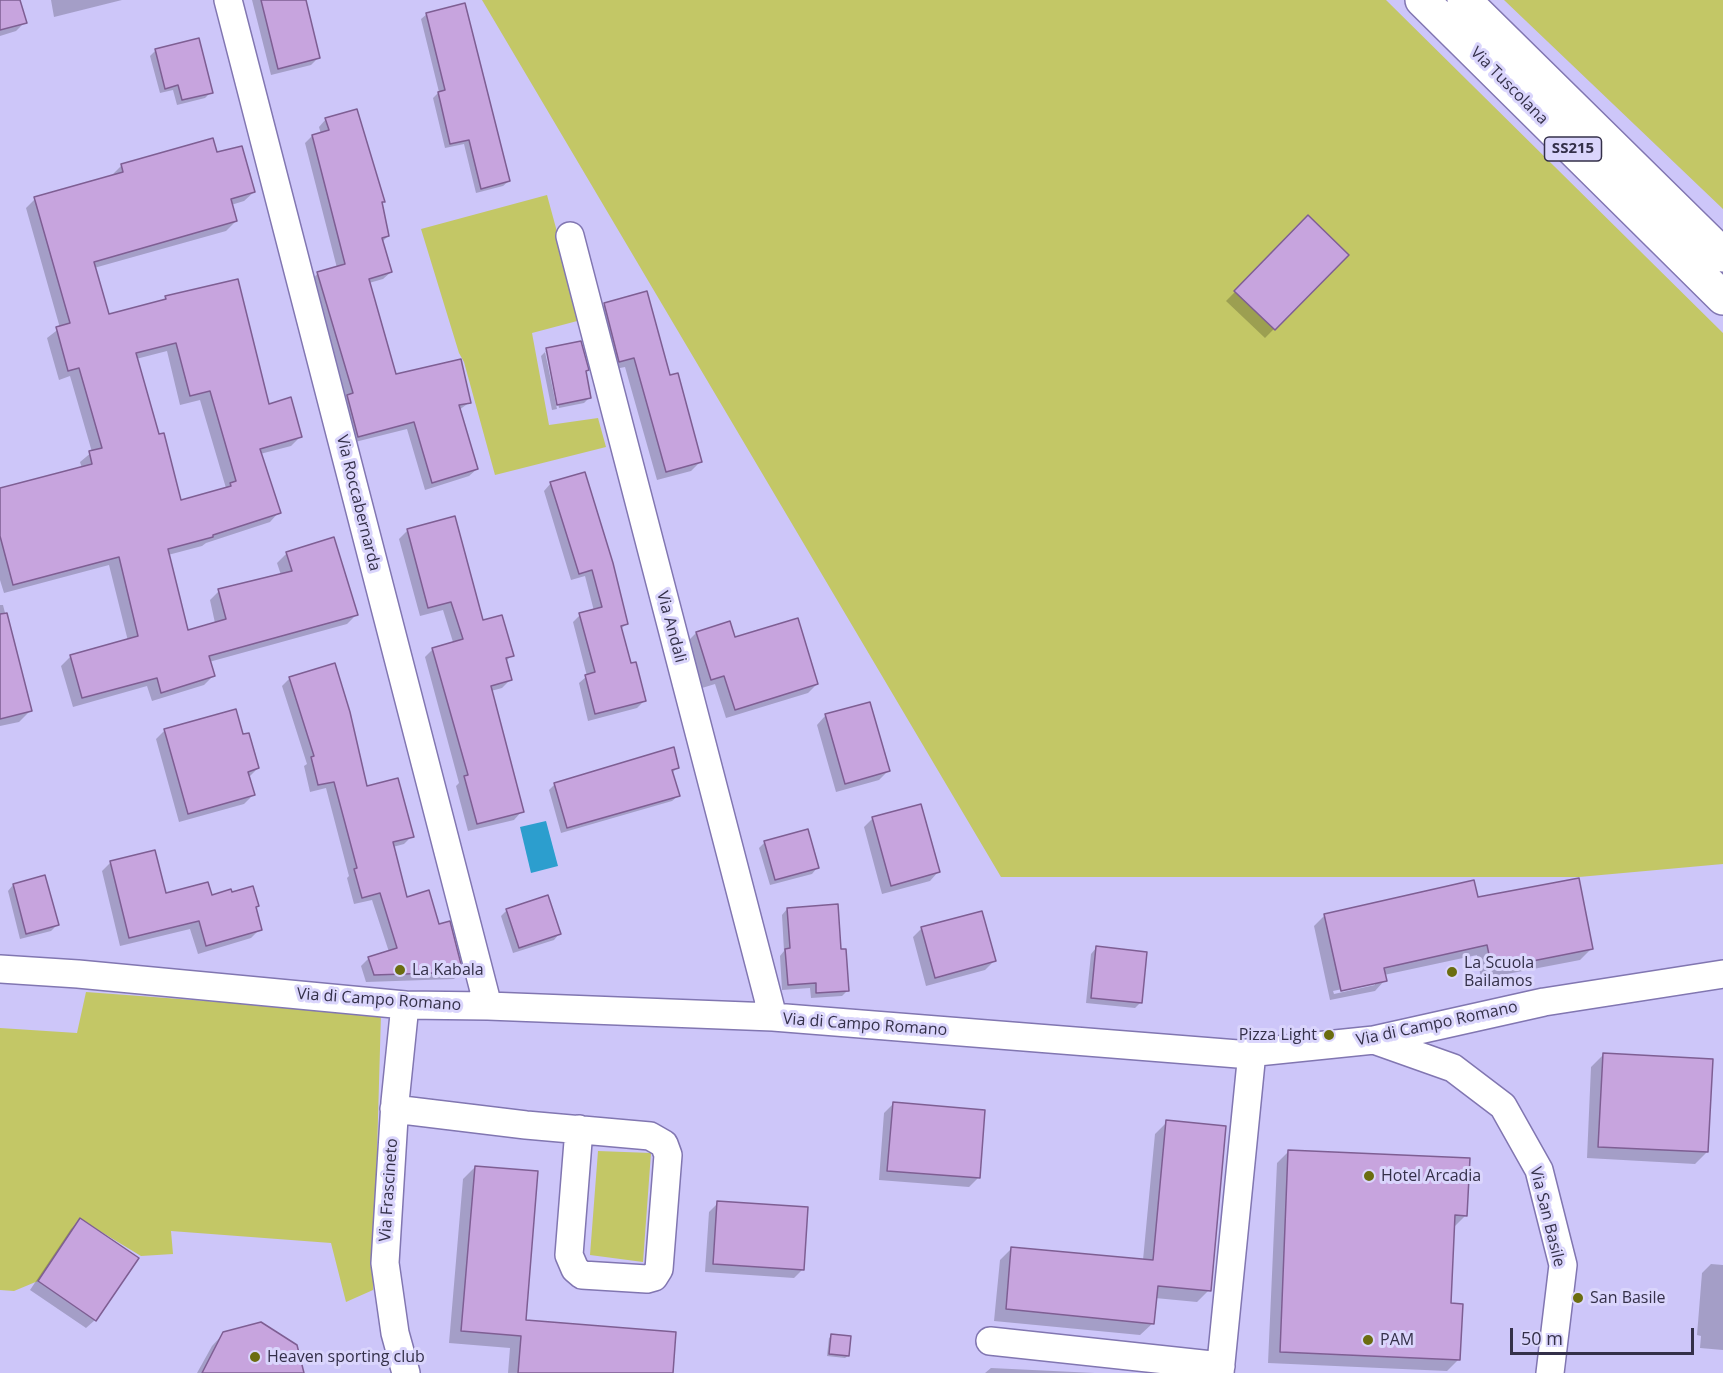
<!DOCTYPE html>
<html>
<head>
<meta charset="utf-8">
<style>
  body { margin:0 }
  #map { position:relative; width:1723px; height:1373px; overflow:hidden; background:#cdc6f9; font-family:"Open Sans",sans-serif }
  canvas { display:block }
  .scale { position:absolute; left:1510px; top:1328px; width:184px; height:27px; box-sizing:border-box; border:3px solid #343049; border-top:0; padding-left:8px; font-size:18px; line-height:21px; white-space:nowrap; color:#343049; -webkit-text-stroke:4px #dad5fc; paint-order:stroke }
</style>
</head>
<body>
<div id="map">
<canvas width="1723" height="1373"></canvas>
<div class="scale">50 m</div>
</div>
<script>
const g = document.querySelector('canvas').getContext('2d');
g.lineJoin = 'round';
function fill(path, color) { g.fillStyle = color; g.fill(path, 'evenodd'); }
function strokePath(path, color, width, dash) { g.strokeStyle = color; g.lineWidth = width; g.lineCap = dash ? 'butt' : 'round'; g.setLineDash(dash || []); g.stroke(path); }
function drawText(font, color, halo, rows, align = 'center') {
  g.font = font + ' "Open Sans",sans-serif'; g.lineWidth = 6; g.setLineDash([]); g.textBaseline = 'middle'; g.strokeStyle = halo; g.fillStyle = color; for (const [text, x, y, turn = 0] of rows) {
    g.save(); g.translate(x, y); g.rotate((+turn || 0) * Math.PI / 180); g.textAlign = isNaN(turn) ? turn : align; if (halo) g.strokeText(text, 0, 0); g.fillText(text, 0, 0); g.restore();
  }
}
const green = new Path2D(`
  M482 0H1386L1723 333V864L1579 877H1001Z
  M1504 0H1723V209Z
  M547 195 581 320 532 333 549 425 598 418 606 447 495 475 464 362 459 353 421 229Z
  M86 992 381 1014 373 1290 346 1302 331 1243 171 1231 173 1254 141 1256 80 1219 38 1281 14 1291 0 1290V1028L77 1033Z
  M598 1151 651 1153 643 1262 590 1255Z`);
const water = new Path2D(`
  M546 821 558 866 531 873 520 827Z`);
const shadow = new Path2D(`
  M0 0H19L25 22 16 31 0 36Z
  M51 0H122L54 17Z
  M252 0H303L318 58 311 65 271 75Z
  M427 14 486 95 488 94 509 181 503 186 476 193 464 144 445 148 433 98 439 92 421 19Z
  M156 50 211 92 205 98 177 105 173 90 160 93 150 56Z
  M326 119 383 201 380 204 388 236 382 242 391 272 383 279 369 283 395 375 470 402 459 410 477 469 469 476 425 490 407 429 351 443 340 403 345 399 311 281 318 273 337 268 305 143 312 136 321 134 319 127Z
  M212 140 216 154 254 192 244 201 231 205 236 221 226 231 94 268 108 315 162 301 166 298 268 405 301 436 291 446 260 454 279 512 270 522 206 543 202 546 168 555 187 632 215 623 210 600 219 591 281 575 277 563 287 553 356 615 347 624 209 662 213 676 204 685 152 701 147 686 73 707 61 666 71 656 128 641 109 565 4 593 0 580V489L82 468 80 462 92 452 70 376 59 380 47 338 60 328 26 208 35 199 112 175 121 166ZM167 351 180 405 200 400 226 488 179 501 136 359Z
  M1308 218 1347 255 1265 338 1226 301Z
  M605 304 669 377 700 462 691 471 657 480 625 367 610 370 596 313Z
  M547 350 585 372 590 397 584 403 559 408 548 352H545L557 409 552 410 541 356Z
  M551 483 626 624 620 630 629 665 644 701 637 708 588 721 579 683 587 676 573 622 580 615 594 611 585 576 571 580 544 491Z
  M454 518 482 622 512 655 505 662 510 680 502 688 491 691 522 811 514 820 468 831 456 786 459 783 425 657 433 649 453 642 443 610 420 616 399 539 407 531Z
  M0 605H3L30 711 19 722 0 726Z
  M729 623 735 639 817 684 808 693 726 718 715 684 702 688 687 642 696 633Z
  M290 678 366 788 412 836 404 844 393 847 406 899 438 926 461 972 454 979 366 982 361 966 369 958 389 952 372 900 354 904 347 878 349 876 326 788 310 792 304 766 307 764 282 686Z
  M869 703 888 771 879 780 836 792 817 725 825 716Z
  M165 730 258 768 248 778 253 795 244 804 179 822 156 739Z
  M678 767 672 773 678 796 672 801 561 833 549 790 555 784Z
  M873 818 938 872 930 881 882 894 864 827Z
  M765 842 817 868 812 874 770 885 759 848Z
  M111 862 165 895 211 896 231 894 258 906 254 909 260 929 251 938 198 954 190 929 120 946 102 871Z
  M44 877 57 925 51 931 20 939 8 891 13 885Z
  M1477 899 1591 949 1580 960 1481 979 1477 955 1384 975 1385 980 1375 991 1330 1000 1314 926 1325 915ZM1375 982V985L1334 994 1333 991Z
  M787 909 840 951 848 990 842 996 811 998 810 988 782 990 780 956 784 951 782 915Z
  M507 910 559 934 554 940 513 953 501 916Z
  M922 928 994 961 985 970 926 986 913 937Z
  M1096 948 1141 1002 1135 1008 1086 1003 1091 954Z
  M1603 1055 1707 1152 1695 1164 1587 1158 1591 1067Z
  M893 1104 978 1178 969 1187 879 1180 884 1113Z
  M1167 1122 1209 1290 1197 1302 1155 1298 1153 1323 1140 1335 994 1321 1000 1260 1012 1248 1143 1260 1155 1134Z
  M1289 1151 1466 1215 1453 1228 1450 1305 1459 1359 1447 1371 1268 1363 1277 1163Z
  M475 1167 524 1321 671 1373H508L510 1348 449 1343 463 1179Z
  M718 1203 803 1269 794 1278 705 1272 709 1212Z
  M80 1220 95 1320 86 1328 30 1290 71 1229Z
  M1711 1264 1723 1265V1350L1700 1348 1701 1336 1697 1335 1702 1273Z
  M224 1333 302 1373H197L212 1346Z
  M832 1336 848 1356 845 1358 827 1356 829 1338Z
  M991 1368 1095 1373H985Z`);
const building = new Path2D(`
  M0 0H20L27 23 0 30Z
  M261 0H306L320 58 278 69Z
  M465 3 510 181 481 189 469 140 450 144 438 92 445 90 426 13Z
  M199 38 213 93 182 100 178 85 165 89 155 49Z
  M357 109 385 202H382L389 236 382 238 392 272 369 279 396 374 461 359 471 403 459 405 478 469 432 483 414 422 358 437 347 395 353 393 317 272 345 264 312 135 329 130 325 118Z
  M213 138 217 152 242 146 255 192 231 199 237 221 94 262 109 314 166 299 165 296 238 279 269 404 291 397 302 437 260 449 281 513 213 535V537L168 549 188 630 226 619 218 589 292 571 286 552 334 537 358 615 209 656 215 676 161 693 157 678 82 698 70 655 138 636 119 557 13 585 0 536V488L92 464 89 451 102 448 79 368 68 371 56 327 70 323 34 197 123 172 121 164ZM176 343 190 396 210 391 236 481 230 483 231 486 181 500 164 433 159 434 136 353Z
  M1308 215 1349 255 1275 330 1234 291Z
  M647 291 670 375 678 373 702 462 666 472 634 358 619 362 604 303Z
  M581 341 589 370 586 371 591 398 557 405 546 348Z
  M585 472 613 563 628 624 621 626 631 663 636 662 646 701 595 714 585 675 595 672 579 613 602 607 592 570 579 574 550 482Z
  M455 516 483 620 502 615 514 656 506 658 512 680 491 686 524 812 477 824 464 776 468 775 432 648 463 639 451 602 428 608 407 529Z
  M7 613 32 711 0 719V614Z
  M798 618 818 684 735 710 724 676 711 680 696 632 730 621 735 637Z
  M335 663 350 712 367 786 398 778 414 837 393 842 407 897 429 890 439 924 450 921 463 972 374 975 368 957 397 948 380 893 362 898 354 869 357 868 334 782 318 785 311 757 314 756 289 677Z
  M870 702 890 771 845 784 825 714Z
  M236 709 243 734 249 733 259 768 248 772 255 795 188 814 164 729Z
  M674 747 679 768 672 770 680 796 567 828 554 783Z
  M921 804 940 872 891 886 872 817Z
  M808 829 819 868 775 880 764 841Z
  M155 850 166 893 208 882 212 895 231 889 232 892 253 886 259 906 256 907 262 930 206 946 199 921 129 938 110 861Z
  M45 875 59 925 26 934 13 884Z
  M1579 878 1593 949 1492 969 1487 945 1384 968 1387 981 1341 991 1324 914 1474 880 1478 897Z
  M548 895 561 934 519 948 506 909Z
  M838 904 841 949H846L849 991 816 993V983L788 985 785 949 790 948 787 908Z
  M982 911 996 961 935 978 921 927Z
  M1096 946 1147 952 1142 1003 1091 998Z
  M1603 1053 1713 1059 1708 1152 1598 1147Z
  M893 1102 985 1110 980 1178 887 1171Z
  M1166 1120 1226 1126 1211 1291 1158 1286 1154 1324 1006 1309 1011 1247 1153 1260Z
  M1288 1150 1470 1158 1467 1216 1455 1215 1451 1303 1463 1304 1460 1360 1280 1352Z
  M475 1166 538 1171 526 1320 676 1332 673 1373H518L521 1336 461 1331Z
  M717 1201 808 1207 804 1270 713 1264Z
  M80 1218 139 1258 96 1321 38 1281Z
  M261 1322 297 1345 304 1373H202L223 1332Z
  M831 1334 851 1336 849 1356 829 1354Z`);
const street = new Path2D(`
  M228 0 488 1006
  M570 236 773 1017
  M0 969 78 974 405 1005 488 1006 773 1017 1238 1054 1374 1040 1544 1002 1723 974
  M405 1005 395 1102 385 1263 395 1333 406 1373
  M1374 1040 1453 1068 1503 1106 1539 1170 1563 1265 1550 1373
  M394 1109 526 1125 650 1136 664 1144 668 1155 659 1269 654 1277 647 1279 582 1275 575 1269 569 1255 579 1129
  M990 1341 1221 1366
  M1220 1373 1252 1052`);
const primary = new Path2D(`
  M1422 0 1723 298
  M1464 0 1723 255`);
const markers = [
  [400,970,6,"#6b6d10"],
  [1452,972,6,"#6b6d10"],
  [1329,1035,6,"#6b6d10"],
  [1369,1176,6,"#6b6d10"],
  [1578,1298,6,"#6b6d10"],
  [1368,1340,6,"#6b6d10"],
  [255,1357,6,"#6b6d10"]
];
const shields = [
  [1573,149,57]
];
const shieldNames = [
  ["SS215",1573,149]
];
const streetNames = [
  ["Via Tuscolana",1509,86,45],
  ["Via Roccabernarda",358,503,76],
  ["Via Andali",671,627,75],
  ["Via di Campo Romano",379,1000,4],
  ["Via di Campo Romano",1437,1024,-12],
  ["Via di Campo Romano",865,1025,4],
  ["Via Frascineto",389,1190,-86],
  ["Via San Basile",1547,1217,76]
];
const poiNames = [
  ["La Scuola",1464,963],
  ["Bailamos",1464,981],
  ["La Kabala",412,970],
  ["Pizza Light",1317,1035,"right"],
  ["Hotel Arcadia",1381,1176],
  ["San Basile",1590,1298],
  ["PAM",1380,1340],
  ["Heaven sporting club",267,1357]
];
fill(green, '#c3c766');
fill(water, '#2c9ece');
fill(shadow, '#0003');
fill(building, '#c7a4de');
strokePath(building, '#7e5e93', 1.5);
strokePath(street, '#8176b1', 30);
strokePath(primary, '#8176b1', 36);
strokePath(street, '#fff', 27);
strokePath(primary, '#fff', 33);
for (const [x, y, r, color] of markers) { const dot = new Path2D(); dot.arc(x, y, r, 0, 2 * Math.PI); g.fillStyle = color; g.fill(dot); strokePath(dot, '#dad5fc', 2); }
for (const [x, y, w] of shields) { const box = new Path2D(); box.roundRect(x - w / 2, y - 12, w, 24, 4.5); g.fillStyle = '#dad5fc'; g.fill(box); strokePath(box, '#343049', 1.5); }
drawText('bold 15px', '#343049', null, shieldNames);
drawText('16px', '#343049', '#dad5fc', streetNames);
drawText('16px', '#343049', '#dad5fc', poiNames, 'left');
</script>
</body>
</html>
